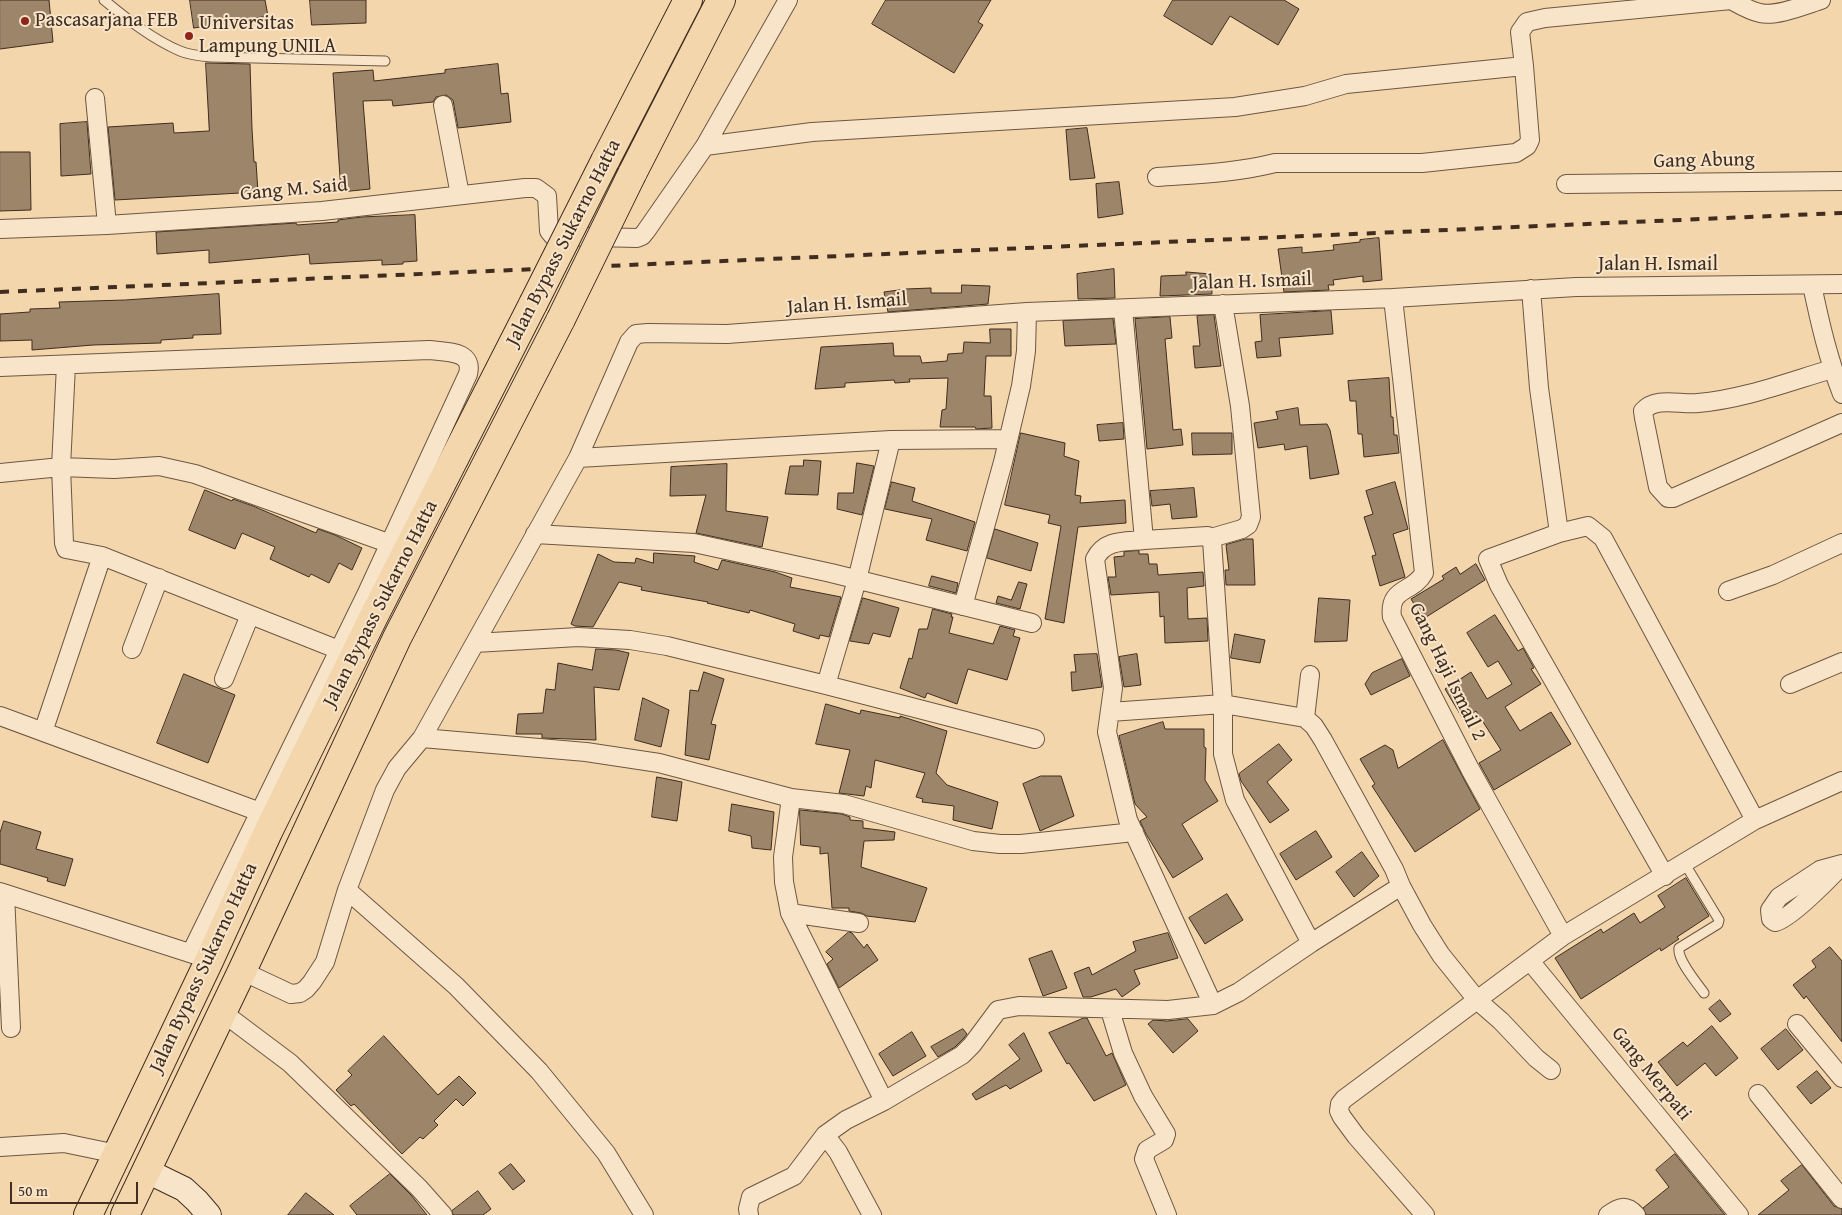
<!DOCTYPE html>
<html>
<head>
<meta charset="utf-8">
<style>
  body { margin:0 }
  #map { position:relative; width:1842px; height:1215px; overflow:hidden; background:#f3d6ac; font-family:"Gentium Book Plus",serif }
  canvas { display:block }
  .scale { position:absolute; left:10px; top:1182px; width:128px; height:22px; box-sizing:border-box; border:2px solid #402d20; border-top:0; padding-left:6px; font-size:15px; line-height:18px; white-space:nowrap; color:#402d20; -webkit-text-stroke:4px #f7e4c9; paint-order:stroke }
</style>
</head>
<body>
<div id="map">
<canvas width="1842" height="1215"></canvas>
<div class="scale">50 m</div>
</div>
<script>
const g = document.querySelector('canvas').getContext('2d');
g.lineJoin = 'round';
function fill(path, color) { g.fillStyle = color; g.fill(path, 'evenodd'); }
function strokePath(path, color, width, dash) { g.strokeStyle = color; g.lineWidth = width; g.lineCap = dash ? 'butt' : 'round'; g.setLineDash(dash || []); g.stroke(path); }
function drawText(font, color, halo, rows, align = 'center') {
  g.font = font + ' "Gentium Book Plus",serif'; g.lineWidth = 4; g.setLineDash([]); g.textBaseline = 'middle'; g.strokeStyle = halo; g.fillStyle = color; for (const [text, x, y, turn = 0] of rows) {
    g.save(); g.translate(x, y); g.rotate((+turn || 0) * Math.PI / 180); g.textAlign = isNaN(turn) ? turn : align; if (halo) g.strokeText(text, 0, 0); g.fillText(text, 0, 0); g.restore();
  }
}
const building = new Path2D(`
  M0 0H49L53 42 0 49Z
  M190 0H265L268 16 194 28Z
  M310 0H366V23L312 25Z
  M886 0H991L978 22 983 25 954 73 872 24Z
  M1173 0H1284L1299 9 1278 45 1230 16 1212 45 1164 16Z
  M206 63 250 64 252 129 254 162H256L258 192 115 200 108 127 173 123 174 133 209 131Z
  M498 64 501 94 508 93 511 122 458 128 453 100 446 95 436 97 433 102 393 106 392 100 363 101 370 189 341 192 333 73 373 70 374 81 445 73V70Z
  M87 122 91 174 61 176 60 124Z
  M1087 128 1095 178 1070 180 1066 130Z
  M0 152H30L31 210 0 211Z
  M1119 182 1123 214 1098 218 1096 184Z
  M415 215 417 261 403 262V264L382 265V260L310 264 309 254 209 263V250L157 254 156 232 296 223 297 225 338 222V220L362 217Z
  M1379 238 1382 280 1363 282V276L1333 280 1334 285H1328L1329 290 1284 292 1278 249 1302 247V253L1334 250 1333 245 1360 242V240Z
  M1114 269 1115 298 1078 299 1077 274Z
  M1186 272 1211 274 1212 294 1160 296 1161 276 1186 275Z
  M962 285 990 286 988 304 888 312 884 292 906 289 931 288V293H961Z
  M219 294 221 334 193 335V338L161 340V343L93 345 32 350V340L0 341V314L30 312V309L60 308 59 302 125 300Z
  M1331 311 1333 334 1279 338 1281 356 1257 358 1255 342 1262 341 1260 315Z
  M1214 315 1221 366 1195 368 1193 346H1200L1197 316Z
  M1170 317 1172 338 1165 339 1173 430 1181 429 1183 445 1147 449 1135 319Z
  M1113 319 1116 344 1065 346 1063 321Z
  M990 329H1011V356H986L984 396H991L992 428 976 429 975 427H940L942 410 946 409 948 378 909 379 910 382 895 383 894 380 845 383V387L815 389 821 347 893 343 894 356H920L922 363 947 361 948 354 963 353 964 342 990 343Z
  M1389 378 1391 417H1393L1394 435H1397L1399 453 1364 457 1362 434H1358L1356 401H1350L1348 381Z
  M1298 408 1300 425 1327 424 1330 430 1339 474 1310 479 1307 446 1285 450 1284 444 1258 448 1254 423 1278 419 1276 412Z
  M1123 423 1124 439 1099 441 1097 425Z
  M1021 433 1065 443 1064 456 1079 461 1075 495 1081 496 1080 503 1125 500 1126 523 1078 527 1064 623 1045 619 1061 526 1048 523 1050 515 1005 505Z
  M1192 433H1232V454L1193 455Z
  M804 460 821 461 818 495 785 494 790 466H803Z
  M857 463 874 466 862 515 837 509 838 493H853Z
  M727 464 726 511 768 517 762 547 696 533 706 495 670 496 671 467Z
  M892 482 915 488 912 501 975 522 967 551 926 540 932 519 885 509Z
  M1395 482 1408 529 1393 534 1405 577 1380 586 1372 556 1376 555 1364 517 1373 514 1366 491Z
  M1194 488 1197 517 1172 519 1170 504 1152 506 1150 491Z
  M205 490 232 501 233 499 253 506 316 533 318 529 335 535 362 548 352 570 339 563 329 583 311 574 309 577 270 559 275 547 242 533 235 549 189 530Z
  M995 529 1038 543 1031 571 987 558Z
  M1246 539H1253L1255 585H1226L1225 570H1229L1226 545Z
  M1139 551V554H1148L1149 564H1157L1158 575 1203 572 1204 586 1187 588 1188 619 1207 618 1208 641 1165 643 1164 616 1160 617 1159 592 1111 595 1108 577H1116L1114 557 1124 556V552Z
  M654 553 695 556 694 562 718 570 722 560 775 572 792 578 790 587 841 597 829 637 820 635 819 639 793 631 795 624 750 610 749 613 707 603 708 602 641 590 642 587 619 582 593 627 575 626 571 624 598 554 614 562 635 563 636 558 653 563Z
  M1476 564 1485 580 1423 619 1411 599 1444 579 1442 576 1456 567 1460 574Z
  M932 576 958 583 956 593 929 586Z
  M1019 582 1027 584 1020 609 996 603 998 596 1011 600Z
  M863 598 899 608 890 637 873 633 869 644 850 641Z
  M1319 598 1350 600 1347 641 1315 642Z
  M933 609 952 614 951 617H953L949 633 993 644 1000 626 1015 630 1013 636 1020 638 1007 680 968 669 957 704 927 693 925 698 900 688 909 658 912 659 919 629H927Z
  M1495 615 1518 651 1523 648 1534 668 1531 669 1541 684 1505 707 1520 731 1551 712 1571 744 1494 790 1479 763 1501 750 1476 711 1463 719 1445 689 1471 672 1487 699 1512 684 1498 661 1488 667 1467 633Z
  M1235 634 1265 640 1260 663 1231 658Z
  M596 649 616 650 629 653 619 690 594 687 596 740 542 738V734H516L518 714 543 713 546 689 555 690 558 663 592 670Z
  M1097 654 1102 687 1072 691 1071 672H1076L1074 655Z
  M1137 654 1141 685 1124 687 1119 657Z
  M1402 659 1410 676 1371 695 1365 684 1372 673Z
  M704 672 724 679 711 724 716 725 709 760 685 755 690 690 698 691Z
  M184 674 235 695 208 763 157 743Z
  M643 698 669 710 661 747 635 740Z
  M826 704 860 714 861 710 900 718V716L947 731 936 773 947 785 998 802 992 829 953 820 954 806 922 802 923 799 916 797 925 773 875 760 871 788 866 786 864 796 839 793 850 750 816 744Z
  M1163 722 1165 729H1204V747L1206 748 1205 780 1218 801 1182 824 1203 859 1173 878 1146 834 1140 821 1147 817 1135 804 1119 736Z
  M1443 740 1480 809 1415 852 1372 786 1375 784 1360 759 1385 745 1393 750 1398 768Z
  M1279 744 1292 760 1267 782 1289 810 1270 823 1241 781 1239 774Z
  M1041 776H1061L1074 816 1040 831 1023 784Z
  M657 777 682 782 677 821 652 817Z
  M732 804 774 812 771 850 752 848 751 836 729 831Z
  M800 810 842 814 850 817V820L863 821V828L895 832 894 840 864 841 861 867 927 888 915 922 867 916 861 913 849 911V908H832L828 853 820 854V847L801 845Z
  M4 821 41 832 36 849 73 859 65 886 47 881 48 878 0 864V833Z
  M1316 831 1332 857 1296 880 1280 854Z
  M1362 852 1379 876 1354 897 1336 872Z
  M1686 878 1709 916 1677 937 1679 939 1661 951 1660 948 1581 999 1555 958 1601 929 1603 933 1634 913 1640 923 1665 907 1658 896Z
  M1227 894 1243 920 1205 944 1189 918Z
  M849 932 852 933 864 948 867 944 878 960 839 988 827 964 833 959 826 952Z
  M1168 933 1178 958 1134 970 1140 984 1122 997 1116 989 1091 997H1083L1074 973 1089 967 1092 975 1136 951 1133 942Z
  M1830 947 1842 961V1042L1806 996 1804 999 1793 985 1816 967 1812 961Z
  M1052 951 1067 988 1043 996 1029 959Z
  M1720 1000 1731 1014 1720 1022 1709 1009Z
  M1084 1018H1087L1106 1056 1112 1053 1126 1085 1094 1101 1069 1063 1067 1064 1049 1033Z
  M1188 1019 1198 1031 1173 1053 1148 1024 1153 1020 1167 1021Z
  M1712 1026 1738 1058 1716 1076 1705 1063 1677 1086 1658 1062 1683 1042 1687 1046Z
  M963 1029 967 1034 964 1038 955 1047 938 1057 931 1047Z
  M1786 1029 1803 1050 1778 1070 1761 1049Z
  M912 1032 926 1056 893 1076 879 1054Z
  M1024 1033 1042 1071 1010 1089 1006 1085 976 1100 972 1094 1020 1059 1009 1045Z
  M384 1036 438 1095 459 1076 476 1093 463 1106 456 1099 434 1121 438 1125 423 1139 420 1137 402 1154 354 1104 351 1106 336 1090 352 1075 348 1071Z
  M1817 1071 1831 1088 1811 1104 1797 1087Z
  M1675 1154 1725 1215H1646L1643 1208 1669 1187 1656 1170Z
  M511 1164 525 1181 513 1190 499 1173Z
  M1802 1165 1834 1206 1842 1209V1215H1758L1789 1190 1781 1181Z
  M390 1174 411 1195 427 1215H357L350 1206Z
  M478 1191 491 1209 483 1215H453L452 1211Z
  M306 1193 334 1215H288Z`);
const lane = new Path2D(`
  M104 0C127 19 152 39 180 51 189 55 200 56 211 57L385 61
  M1685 864 1719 920 1718 924 1679 948C1677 960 1697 983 1704 993`);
const street = new Path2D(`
  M1731 0C1740 5 1750 11 1760 13 1776 17 1805 5 1821 0
  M95 98 107 225
  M443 105 460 195
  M705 146 788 0
  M1157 177C1196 174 1236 173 1275 163H1422L1516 153 1527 146 1530 140 1524 66
  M1566 184 1842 181
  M0 229 107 225 322 211 525 188H536L547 196 549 231 553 236 637 238 642 236 646 231 705 146 812 132 1235 107 1305 96 1346 84 1524 66 1520 32 1527 22 1545 18 1731 0
  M1812 285C1820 323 1828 358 1842 394
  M1531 289 1539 388 1559 533
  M1393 298 1424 573C1413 593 1388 587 1392 617L1470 769 1563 936
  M1123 309 1144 540 1208 536 1212 540 1223 704V754L1235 800 1311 943
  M66 365 61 467 64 543 66 549 102 556 339 650
  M0 367 429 350C445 352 474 350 468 374L366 595 191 953
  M1832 369C1788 382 1744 399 1698 403 1680 405 1656 396 1643 411L1644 418 1658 487 1668 498H1673L1842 423
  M578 458 891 440 1008 439
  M0 473 61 467 114 469 159 466 195 474 388 543
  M535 534 694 543 831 573 1032 623
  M1211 538 1242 529 1248 525 1251 517 1240 406 1223 304
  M1144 540C1125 542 1105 539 1095 559L1113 688 1107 732 1128 820 1213 1005
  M1728 591 1773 575 1842 543
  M963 606 1003 462 1021 386 1026 351 1027 312
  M475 643 578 637 630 640 667 646 826 685 1035 739
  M132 649 159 578
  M224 679 250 615
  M1790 684 1842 662
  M826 685 857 580 891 440
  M1110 712 1223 704 1305 718 1314 726 1323 740 1394 869 1401 886 1422 925 1441 955 1478 1001 1501 1021 1536 1058 1551 1070
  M0 716 260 812
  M1305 718 1310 675
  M43 732 102 556
  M422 738 586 752 659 763 791 798 844 804 973 841 1000 844H1021L1134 832
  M791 798 783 857 784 882 790 913 884 1101
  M1842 864 1820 870 1779 897 1770 910 1771 919 1775 922C1789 920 1831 877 1842 865
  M1665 876 1499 585 1488 559 1559 533 1588 526 1603 538 1755 820
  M347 890 456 986 539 1071 606 1153 644 1215
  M0 892 202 957
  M5 894 11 1028
  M790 913 859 923
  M1530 961 1739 1215
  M242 971 291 994 300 993 306 989 312 982 325 962 347 890 385 790 397 768 422 738 578 458 629 342 636 334 648 333 727 334 1027 312 1393 298 1576 287 1842 284
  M1110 1010 1123 1053 1143 1096 1166 1134 1164 1140 1147 1150 1144 1159 1167 1215
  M222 1012 290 1063 419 1188 443 1215
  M1797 1024 1842 1078
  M1758 1094 1842 1199
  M825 1135 838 1152 872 1215
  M0 1147 64 1143 117 1154
  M749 1215 748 1209 751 1197 794 1176 825 1135 846 1120 884 1101 962 1055 972 1045 998 1010 1019 1006 1168 1010 1213 1005 1239 992 1311 943 1401 886
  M1425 1215 1356 1136 1342 1117 1339 1111 1340 1104 1344 1099 1563 936 1755 820 1842 781
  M1608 1215C1619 1207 1626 1204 1636 1215`);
const secondary = new Path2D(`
  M147 1171 184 1189 197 1201 209 1215`);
const highway = new Path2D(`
  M605 161 688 0
  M632 174 721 0
  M88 1215 209 961 268 832 374 616 533 304
  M125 1215 242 971 397 638 561 319`);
const rail = new Path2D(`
  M0 292 1842 213`);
const highwayBridge = new Path2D(`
  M533 304 605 161
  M561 319 632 174`);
const markers = [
  [25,21,5,"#8f2418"],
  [189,36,5,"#8f2418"]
];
const poiNames = [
  ["Pascasarjana FEB",35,21],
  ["Universitas",199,24],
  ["Lampung UNILA",199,47]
];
const streetNames = [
  ["Gang Abung",1704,161,-1],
  ["Gang M. Said",294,190,-5],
  ["Jalan Bypass Sukarno Hatta",564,243,-63],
  ["Jalan H. Ismail",1658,265],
  ["Jalan H. Ismail",1252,282,-2],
  ["Jalan H. Ismail",847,304,-4],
  ["Jalan Bypass Sukarno Hatta",381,604,-63],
  ["Gang Haji Ismail 2",1447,672,64],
  ["Jalan Bypass Sukarno Hatta",204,968,-65],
  ["Gang Merpati",1651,1074,51]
];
fill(building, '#9d8569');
strokePath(building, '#402d20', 1);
strokePath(lane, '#6d5743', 11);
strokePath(street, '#6d5743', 20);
strokePath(secondary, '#402d20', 26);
strokePath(highway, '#402d20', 30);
strokePath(lane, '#f7e4c9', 9);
strokePath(street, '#f7e4c9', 18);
strokePath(secondary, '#f7e4c9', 24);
strokePath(highway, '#f3d6ac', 28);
strokePath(rail, '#402d20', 4, [9, 9]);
strokePath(highwayBridge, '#402d20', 30, []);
strokePath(highwayBridge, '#f3d6ac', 28);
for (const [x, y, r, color] of markers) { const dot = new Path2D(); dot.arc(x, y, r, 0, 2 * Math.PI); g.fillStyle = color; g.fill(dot); strokePath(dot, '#f7e4c9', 2); }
drawText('20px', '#402d20', '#f7e4c9', poiNames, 'left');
drawText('20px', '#402d20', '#f7e4c9', streetNames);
</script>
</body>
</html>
